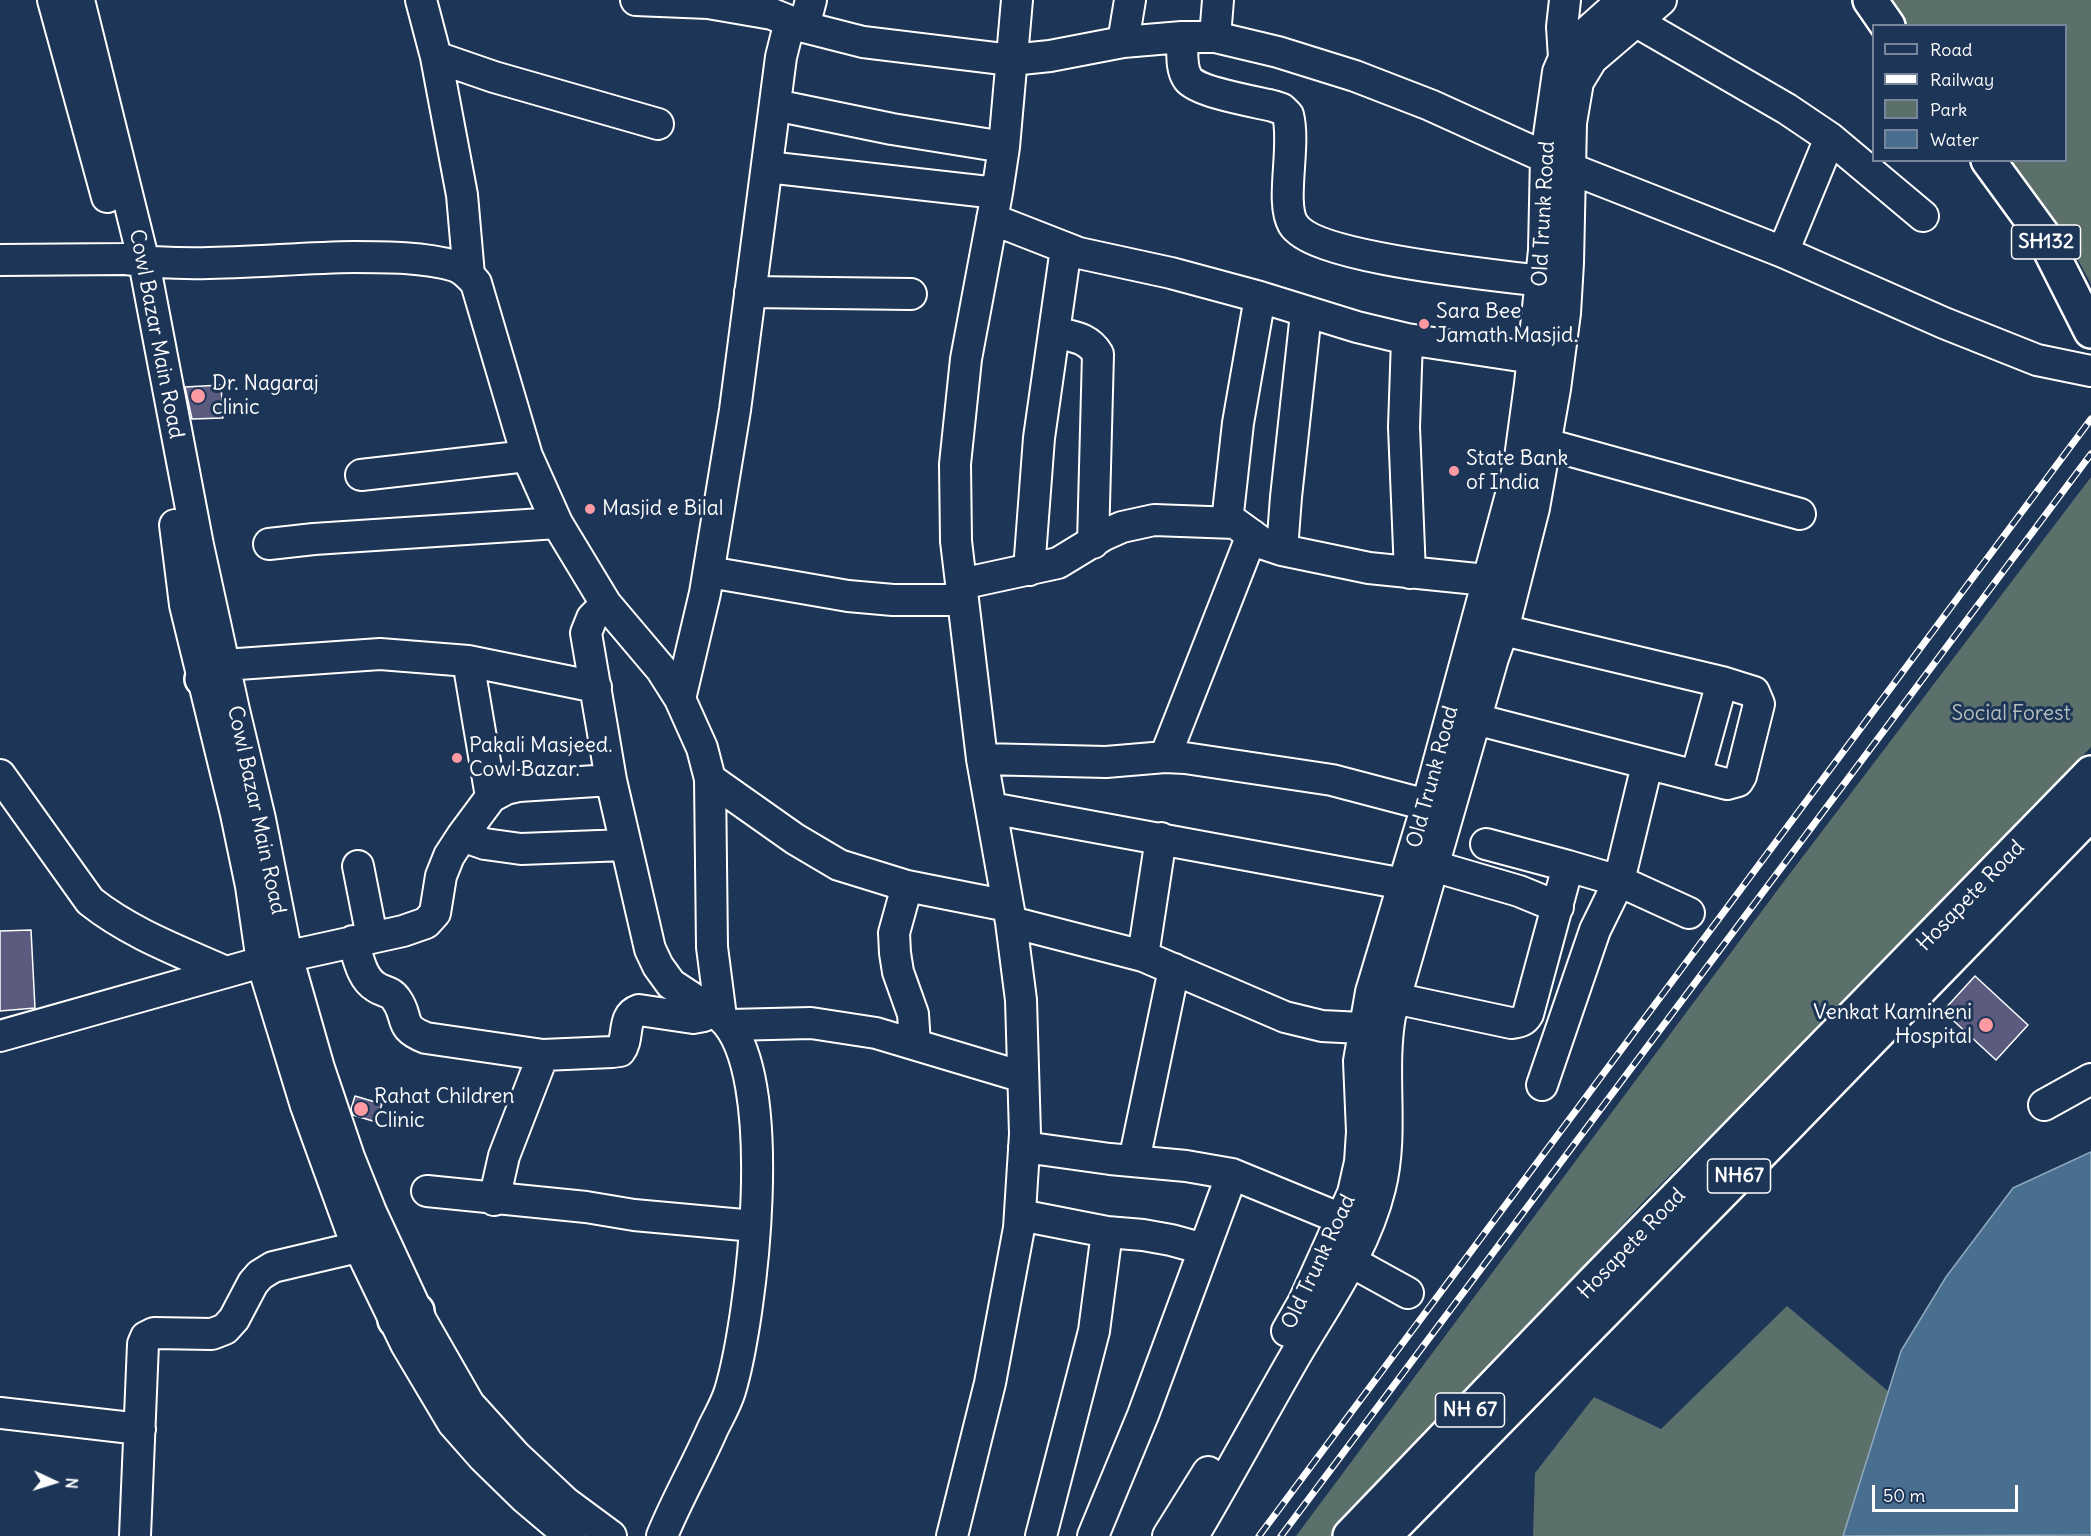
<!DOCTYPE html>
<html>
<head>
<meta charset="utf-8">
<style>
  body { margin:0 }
  #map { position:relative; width:2091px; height:1536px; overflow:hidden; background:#1d3557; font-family:Delius,sans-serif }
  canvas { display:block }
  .legend { position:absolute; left:1872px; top:24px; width:195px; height:138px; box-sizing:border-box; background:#1d3557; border:2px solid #77869a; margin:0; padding:8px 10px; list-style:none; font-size:18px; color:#fff }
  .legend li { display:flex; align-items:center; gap:12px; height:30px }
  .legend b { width:30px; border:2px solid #77869a }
  .north { position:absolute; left:24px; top:1452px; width:60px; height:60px; -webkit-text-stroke:4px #1d3557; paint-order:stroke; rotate:94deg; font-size:16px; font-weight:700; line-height:24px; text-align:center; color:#fff }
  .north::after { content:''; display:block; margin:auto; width:21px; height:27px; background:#fff; clip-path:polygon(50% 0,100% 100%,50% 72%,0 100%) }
  .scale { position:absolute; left:1872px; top:1485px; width:146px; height:27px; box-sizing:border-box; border:3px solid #fff; border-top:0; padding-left:8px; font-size:18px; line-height:21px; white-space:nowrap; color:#fff; -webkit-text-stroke:4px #1d3557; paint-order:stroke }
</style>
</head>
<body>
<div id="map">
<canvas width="2091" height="1536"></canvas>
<ul class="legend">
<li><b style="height:8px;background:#1d3557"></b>Road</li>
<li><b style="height:8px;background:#fff"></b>Railway</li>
<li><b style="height:16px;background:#5b6f6b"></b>Park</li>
<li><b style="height:16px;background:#486f90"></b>Water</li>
</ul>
<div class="north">N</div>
<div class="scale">50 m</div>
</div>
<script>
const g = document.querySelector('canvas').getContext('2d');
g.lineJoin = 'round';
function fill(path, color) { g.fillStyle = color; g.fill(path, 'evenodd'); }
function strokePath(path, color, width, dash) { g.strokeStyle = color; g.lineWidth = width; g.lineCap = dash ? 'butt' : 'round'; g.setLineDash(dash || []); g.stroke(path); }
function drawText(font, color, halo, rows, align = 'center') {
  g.font = font + ' Delius,sans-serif'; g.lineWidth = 6; g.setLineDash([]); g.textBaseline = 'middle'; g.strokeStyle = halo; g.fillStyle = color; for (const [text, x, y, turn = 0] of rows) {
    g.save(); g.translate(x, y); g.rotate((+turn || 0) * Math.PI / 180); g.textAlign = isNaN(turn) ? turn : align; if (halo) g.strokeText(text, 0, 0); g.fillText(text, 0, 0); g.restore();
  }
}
const green = new Path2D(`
  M1882 0H2091V284L2064 234 2006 161 2066 160V26L1901 25Z
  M2091 477V747L1846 1001 1647 1198 1335 1536H1296L1785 880Z
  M1787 1306 1888 1391 1843 1536H1533L1535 1473 1594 1397 1661 1429Z`);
const water = new Path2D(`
  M2091 1152V1535L1843 1536 1901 1351 1946 1277 2013 1188Z`);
const building = new Path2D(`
  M221 385 223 418 192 419 185 387Z
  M31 930 35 1008 0 1011V931Z
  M1975 976 2028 1025 1996 1060 1943 1011Z
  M355 1096 382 1104 376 1122 353 1115 351 1109Z`);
const minor = new Path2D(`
  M53 0 107 197
  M79 0 144 262 198 545 234 710 260 819 287 956 319 1068 349 1157 371 1212 422 1322 469 1404 516 1456 565 1502 611 1536
  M421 0 436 57 462 195 469 275
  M636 0 708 3 772 14 804 27 863 42 1011 60 1050 56 1123 42 1182 37H1215L1278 52 1355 76 1430 105 1569 168 1783 252 1944 323 2037 360 2091 371
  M1635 21 1787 109 1830 138 1923 216
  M804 27 811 0
  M1182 37C1183 50 1180 68 1188 79 1197 92 1256 102 1273 106L1282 109 1288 115C1296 146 1280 202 1293 224 1314 259 1497 275 1541 281
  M1215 37 1218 0
  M1123 42 1130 0
  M436 57 494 77 658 124
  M1564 58 1562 27 1565 0
  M775 105 892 129 1004 147
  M767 167 997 193
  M992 219 1079 253 1171 273 1260 297 1357 327 1407 339 1533 358
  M1783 252 1830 138
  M0 260 124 259C200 269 278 258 354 257 386 257 424 257 455 266 464 269 470 276 476 283L527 456 557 523 606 604 661 669 680 699 702 748 710 779 712 947 721 1017C782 1070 752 1318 730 1391 726 1404 719 1416 713 1428 697 1465 677 1499 662 1536
  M750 292 911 294
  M1054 332C1073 337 1088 337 1098 354L1093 543
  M1407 339 1404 427 1410 573
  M1546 444 1800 514
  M361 475 527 456
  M1227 522 1238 423 1260 297
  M175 525 185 605 236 814 251 886 262 962 306 1106 351 1230 406 1344 453 1423 483 1457 525 1498 570 1536
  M269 544 314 539 557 523
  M1282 550 1286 497 1306 313
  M1029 570 1039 438 1066 248
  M709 572 848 596 893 600H963
  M961 584 1058 563 1104 535 1122 527 1154 520 1235 523 1264 544 1282 550 1369 568 1506 582
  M606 604 592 618 586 633 611 780 650 949 658 966 671 984 721 1017
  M468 661 491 797
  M224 665 380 654 468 661 596 687
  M680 699 705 593 735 410 781 57 790 21
  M1475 719 1727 784 1738 781 1741 776 1759 704 1754 692 1722 682 1503 630
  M1165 757 1252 535
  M982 759 1106 762 1165 757 1185 758 1332 780 1427 805
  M0 775 90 901C130 933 179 951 226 972
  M1696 776 1722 682
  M710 779 795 839 839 865 907 886 1008 906
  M991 808 1404 884
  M462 836 485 844 521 849 625 845
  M1486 844 1568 866 1619 881 1689 913
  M358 866 372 937
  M1433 866 1519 891 1558 907
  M907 886 894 933 895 953 898 972 913 1014 915 1044
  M1011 922 1143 956 1285 1017 1322 1026 1381 1029
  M353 941C358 956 361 978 376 987 383 992 391 991 396 999 410 1018 397 1027 426 1038L543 1055 612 1052 620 1051C630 1038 621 1016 639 1010L693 1018 704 1016 711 1009
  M1143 956 1161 838
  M1394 998 1511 1023C1520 1022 1524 1021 1528 1014L1568 866
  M730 1025 811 1023 876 1033 1023 1077
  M0 1036 262 962 403 931 426 923 435 913 441 876 449 856 462 836 491 797 506 789 519 786 611 780
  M1542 1085 1595 930 1619 881 1647 765
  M2044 1105 2091 1079
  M1024 1147 1110 1159 1186 1166 1232 1174 1361 1227
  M1134 1161 1174 969
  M427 1191 586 1207 634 1215 754 1226
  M494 1200 504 1156 543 1055
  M1020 1215 1107 1232 1143 1235 1171 1240 1204 1249
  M1350 1261 1408 1293
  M1287 1331 1303 1303 1353 1193 1360 1162 1362 1132 1359 1061 1371 992 1427 805 1519 465 1530 384 1544 250 1546 156 1558 72 1564 58 1577 41 1623 0
  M0 1413 140 1429
  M135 1536 143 1344 146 1337 154 1333 212 1334 225 1329 234 1319 253 1283 260 1275 273 1267 358 1247
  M952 1536 990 1383 1019 1228 1025 1134 1021 1000 1011 922 982 759 956 541 955 464 966 359 997 193 1004 147 1017 0
  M1041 1536 1094 1331 1107 1232
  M1093 1536 1143 1415 1232 1174
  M1168 1536 1208 1472
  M1193 1536C1228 1477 1260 1417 1294 1358 1326 1303 1365 1250 1380 1188 1394 1132 1380 1073 1390 1016L1493 658 1503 630 1534 508 1555 389 1565 313 1568 263 1571 123 1578 82 1592 59 1661 0`);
const major = new Path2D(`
  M1870 0 1888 26
  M1988 160 2042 234 2091 331
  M202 679 225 672
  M395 1320 417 1311`);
const highway = new Path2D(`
  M1350 1536 1591 1285 2091 773
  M1384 1536 1787 1126 2091 813`);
const rail = new Path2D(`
  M1259 1536 2091 419
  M1281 1536 2091 454`);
const markers = [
  [1424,324,6,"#ff9aa2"],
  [198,396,8,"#ff9aa2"],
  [1454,471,6,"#ff9aa2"],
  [590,509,6,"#ff9aa2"],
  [457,758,6,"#ff9aa2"],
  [1986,1025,8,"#ff9aa2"],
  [361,1109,8,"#ff9aa2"]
];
const shields = [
  [2046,242,69],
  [1739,1176,63],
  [1470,1410,69]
];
const shieldNames = [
  ["SH132",2046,242],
  ["NH67",1739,1176],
  ["NH 67",1470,1410]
];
const streetNames = [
  ["Old Trunk Road",1544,214,-87],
  ["Cowl Bazar Main Road",156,334,79],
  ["Old Trunk Road",1433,777,-75],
  ["Cowl Bazar Main Road",256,810,78],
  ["Hosapete Road",1971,896,-46],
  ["Hosapete Road",1632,1244,-46],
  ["Old Trunk Road",1319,1262,-65]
];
const poiNames = [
  ["Sara Bee",1436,312],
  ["Jamath Masjid.",1436,336],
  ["Dr. Nagaraj",212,384],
  ["clinic",212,408],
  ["State Bank",1466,459],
  ["of India",1466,483],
  ["Masjid e Bilal",602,509],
  ["Pakali Masjeed.",469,746],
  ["Cowl Bazar.",469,770],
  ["Venkat Kamineni",1972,1013,"right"],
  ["Hospital",1972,1037,"right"],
  ["Rahat Children",374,1097],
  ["Clinic",374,1121]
];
const parkNames = [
  ["Social Forest",2011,714]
];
fill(green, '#5b6f6b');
fill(water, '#486f90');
strokePath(water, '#91a9bc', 1.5);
fill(building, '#5a5b7f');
strokePath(building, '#fff', 1.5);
strokePath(minor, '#fff', 34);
strokePath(major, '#fff', 38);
strokePath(highway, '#fff', 38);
strokePath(minor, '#1d3557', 30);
strokePath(major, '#1d3557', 33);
strokePath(highway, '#1d3557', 33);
strokePath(rail, '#fff', 7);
strokePath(rail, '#1d3557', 4.5, [14]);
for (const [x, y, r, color] of markers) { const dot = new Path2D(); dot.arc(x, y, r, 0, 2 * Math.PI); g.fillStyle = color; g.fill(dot); strokePath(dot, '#1d3557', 2); }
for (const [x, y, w] of shields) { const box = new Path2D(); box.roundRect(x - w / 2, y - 17, w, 34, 4.5); g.fillStyle = '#1d3557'; g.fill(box); strokePath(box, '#fff', 1.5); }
drawText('bold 20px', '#fff', null, shieldNames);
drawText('21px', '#fff', '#1d3557', streetNames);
drawText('21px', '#fff', '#1d3557', poiNames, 'left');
drawText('21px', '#b5bebc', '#1d3557', parkNames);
</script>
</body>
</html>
